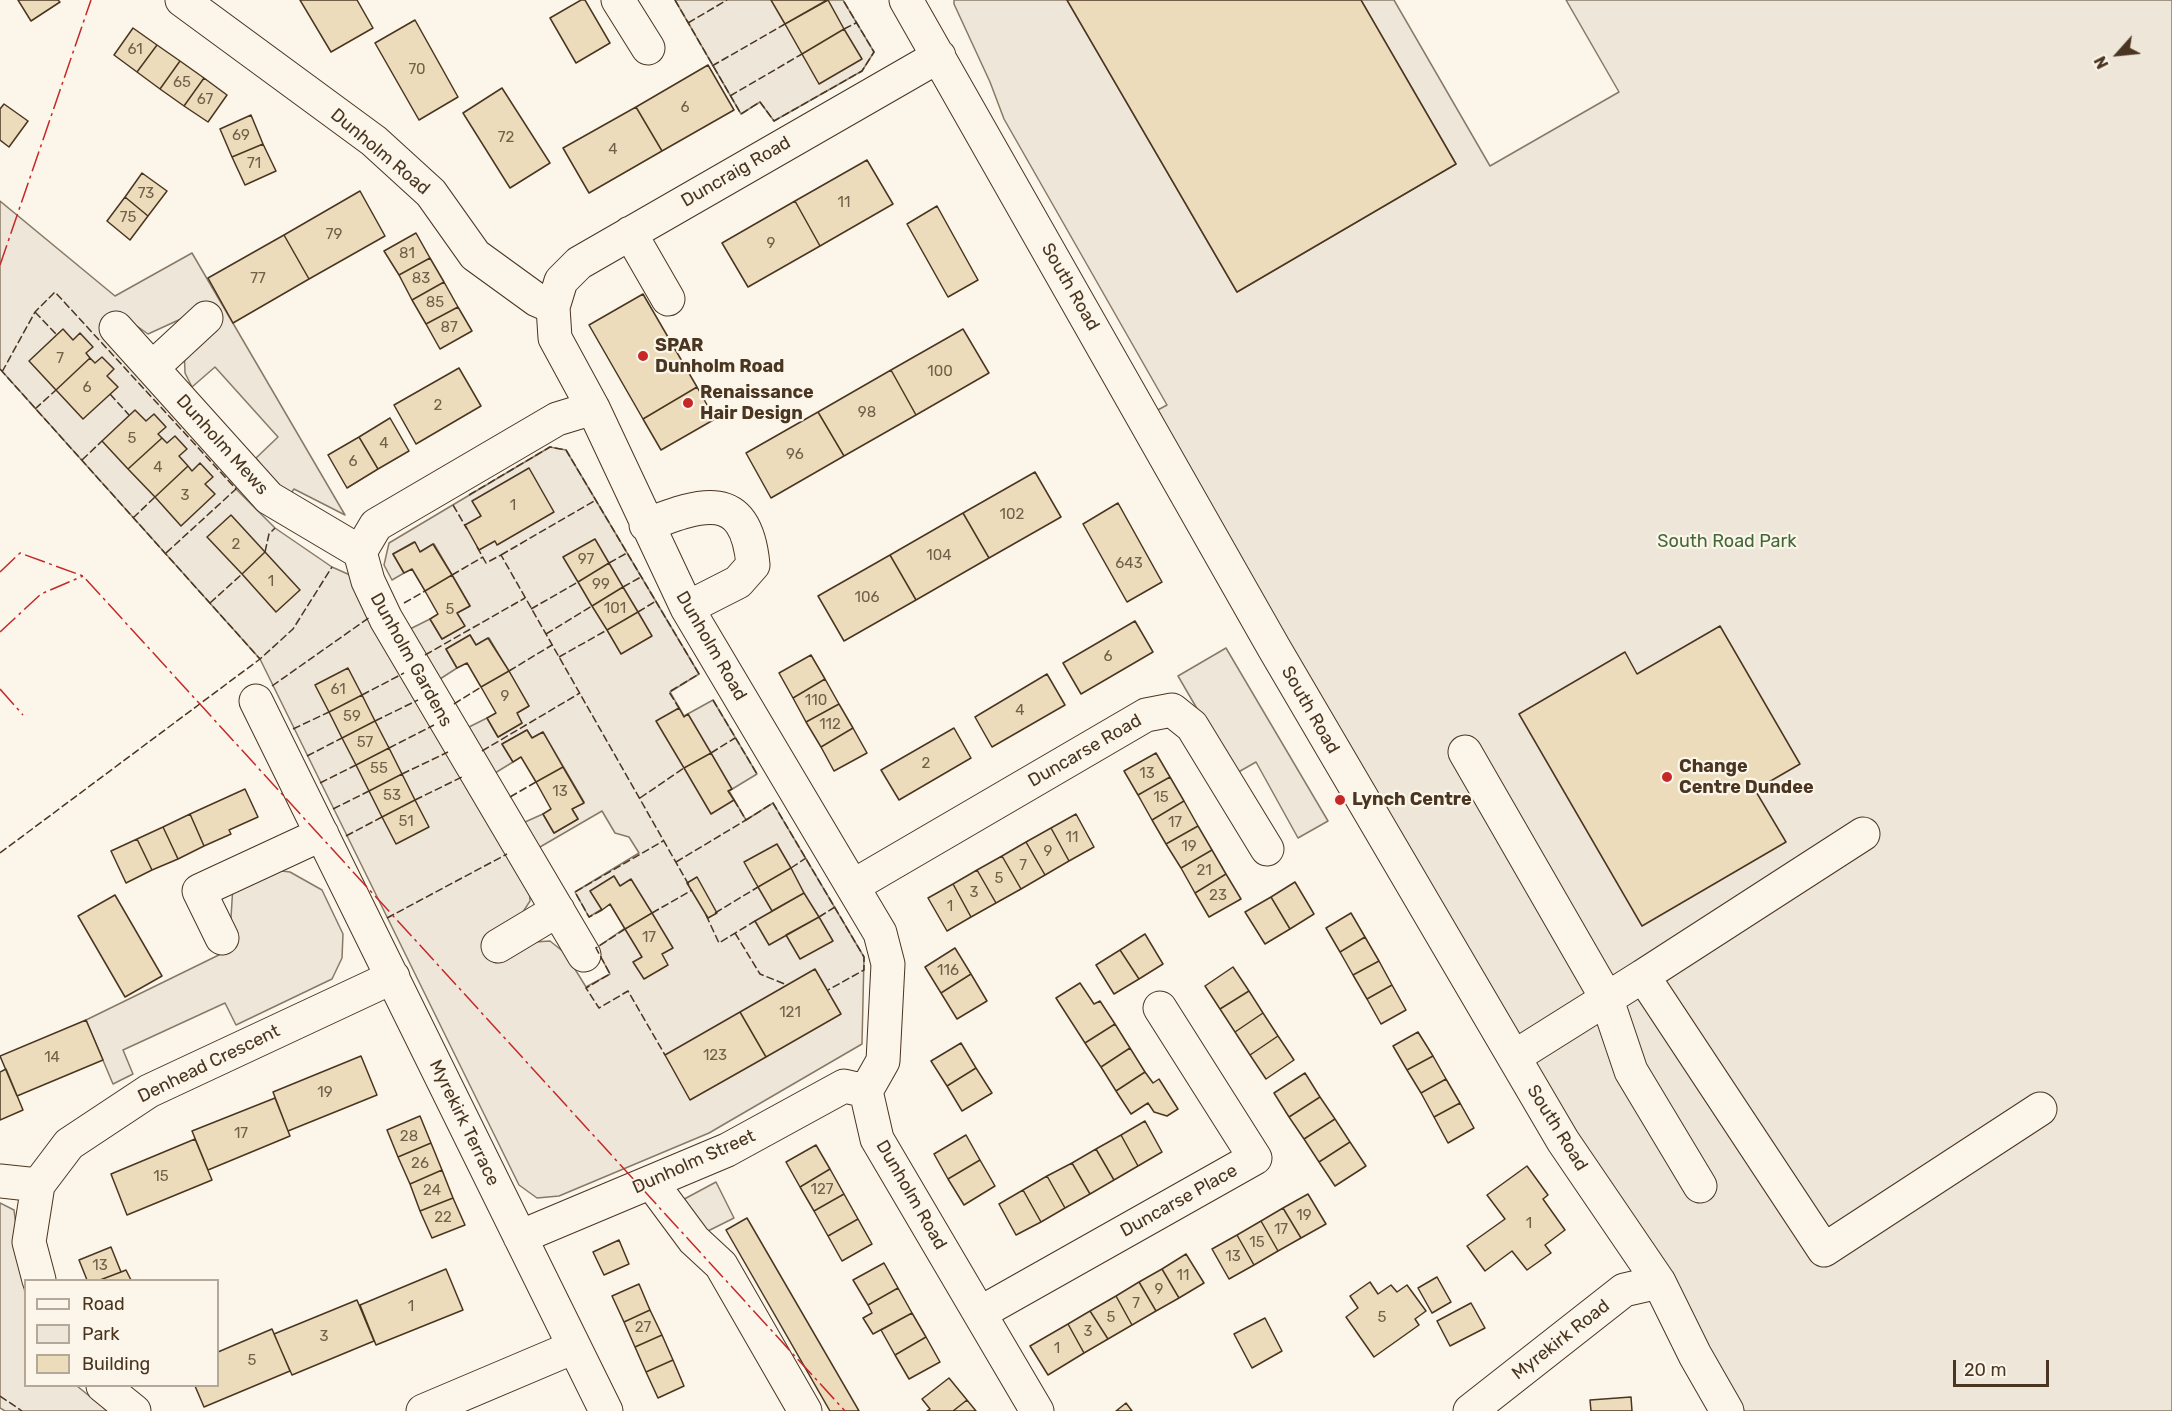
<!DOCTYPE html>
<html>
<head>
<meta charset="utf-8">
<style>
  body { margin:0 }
  #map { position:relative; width:2172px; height:1411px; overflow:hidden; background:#fbf6e9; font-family:Rubik,sans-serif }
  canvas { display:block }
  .legend { position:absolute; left:24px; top:1279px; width:195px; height:108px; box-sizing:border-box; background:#fbf6e9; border:2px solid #b4a999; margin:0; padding:8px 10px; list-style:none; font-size:18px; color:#4a3520 }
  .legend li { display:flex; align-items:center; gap:12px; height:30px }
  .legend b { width:30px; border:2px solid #b4a999 }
  .north { position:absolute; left:2088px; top:24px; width:60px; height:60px; -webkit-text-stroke:4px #fbf6e9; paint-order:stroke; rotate:243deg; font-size:16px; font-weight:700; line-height:24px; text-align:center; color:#4a3520 }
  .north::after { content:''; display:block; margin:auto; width:21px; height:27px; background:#4a3520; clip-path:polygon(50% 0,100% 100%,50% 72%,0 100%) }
  .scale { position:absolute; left:1953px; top:1360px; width:96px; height:27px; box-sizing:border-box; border:3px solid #4a3520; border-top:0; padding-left:8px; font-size:18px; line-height:21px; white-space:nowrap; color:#4a3520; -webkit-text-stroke:4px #fbf6e9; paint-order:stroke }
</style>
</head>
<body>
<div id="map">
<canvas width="2172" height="1411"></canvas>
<ul class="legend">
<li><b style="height:8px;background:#fbf6e9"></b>Road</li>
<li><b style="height:16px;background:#ede6d9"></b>Park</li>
<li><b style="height:16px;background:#ecdcbc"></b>Building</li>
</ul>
<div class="north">N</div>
<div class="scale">20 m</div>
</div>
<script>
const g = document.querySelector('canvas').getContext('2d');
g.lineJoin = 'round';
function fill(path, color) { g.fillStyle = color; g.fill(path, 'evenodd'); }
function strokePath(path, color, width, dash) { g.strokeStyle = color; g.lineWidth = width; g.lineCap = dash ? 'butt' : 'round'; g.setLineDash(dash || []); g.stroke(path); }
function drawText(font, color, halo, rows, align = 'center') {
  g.font = font + ' Rubik,sans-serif'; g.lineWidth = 4.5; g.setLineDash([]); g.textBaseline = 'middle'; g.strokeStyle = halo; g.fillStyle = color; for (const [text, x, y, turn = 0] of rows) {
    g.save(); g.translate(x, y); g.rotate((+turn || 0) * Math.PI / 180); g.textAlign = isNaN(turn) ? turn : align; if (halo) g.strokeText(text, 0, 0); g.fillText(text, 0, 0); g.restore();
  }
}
const green = new Path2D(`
  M675 0H843L874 52 862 71 774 121 760 102 741 114Z
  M954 0H1067L1237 292 1456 164 1361 0H1394L1490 166 1619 92 1566 0H2172V1411H1737L1143 418 1167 405 1004 119 990 82 954 4Z
  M0 201 115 296 192 253 345 515 294 489 289 496 272 481 256 458 278 437 215 367 192 387 185 373 183 318 148 334 127 319 237 479 236 489 275 528 332 567 350 575 529 884 530 901 521 915 535 942 550 941 565 953 586 987 610 974 596 948 625 928 610 904 589 917 575 892 639 853 629 837 615 833 602 811 540 847 531 844 524 831 525 822 543 814 554 833 578 819 572 809 584 802 543 732 532 738 527 730 502 744 513 762 495 773 469 727 487 718 498 737 522 723 517 713 529 706 489 638 476 645 470 635 446 649 457 668 440 679 410 629 430 619 442 639 464 626 457 613 470 606 434 544 420 552 414 542 393 554 404 573 392 580 384 565 389 543 550 447 566 450 699 674 670 692 684 716 713 700 757 774 729 791 746 820 773 803 864 957 862 1044 709 1133 559 1196 537 1198 519 1185 260 659 0 369Z
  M1226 648 1328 821 1298 838 1256 762 1235 774 1178 676Z
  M266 869 290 872 322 890 343 934 342 958 332 979 236 1025 225 1003 123 1050 133 1074 113 1084 86 1020 229 950 233 885Z
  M716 1182 734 1218 698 1236 675 1204Z
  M0 1203 14 1210 25 1294 26 1386H77L108 1411H5L0 1408Z`);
const building = new Path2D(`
  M18 0H58L60 2 31 21Z
  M300 0H357L373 28 331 52Z
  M581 0H585L610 43 576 63 550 18Z
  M771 0H827L785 24Z
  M828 0 844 29 802 54 785 24Z
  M1067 0H1361L1456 164 1237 292Z
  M415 20 458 97 419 120 375 43Z
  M133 28 157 45 137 72 114 55Z
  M844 29 862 59 819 84 802 54Z
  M157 45 180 61 160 89 137 72Z
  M180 61 204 78 184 106 160 89Z
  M708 65 734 110 662 151 636 107Z
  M204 78 227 95 208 122 184 106Z
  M502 88 550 163 510 188 463 113Z
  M4 104 28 121 9 147 0 140V109Z
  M636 107 662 151 589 193 563 148Z
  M251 115 263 144 232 157 220 129Z
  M263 144 276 171 245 185 232 157Z
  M867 160 893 204 820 246 795 201Z
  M142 173 167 191 148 216 125 197Z
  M360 191 385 236 309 279 284 235Z
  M125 197 148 216 130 240 107 221Z
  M795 201 820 246 748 287 722 243Z
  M937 206 978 280 948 297 907 224Z
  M416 233 430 258 399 275 384 251Z
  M284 235 309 279 233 323 208 278Z
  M430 258 444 282 412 300 399 275Z
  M444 282 458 307 426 324 412 300Z
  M643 294 697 387 643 419 589 325Z
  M458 307 472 331 440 349 426 324Z
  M63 329 73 340 80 333 93 347 86 353 90 358 56 390 29 361Z
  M963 329 989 373 916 415 891 370Z
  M102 357 114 369 107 376 118 387 83 419 56 390 90 358 95 363Z
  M459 368 481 406 416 444 394 405Z
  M891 370 916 415 844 456 818 412Z
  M697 387 715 419 661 450 643 419Z
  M135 410 146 421 154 414 166 427 158 434 162 438 128 469 102 441Z
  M818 412 844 456 771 498 746 453Z
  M390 418 409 451 378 469 359 437Z
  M175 436 187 449 179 456 188 466 155 497 128 469 162 438 167 443Z
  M359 437 378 469 347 488 328 455Z
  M200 463 213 477 205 484 215 494 181 526 155 497 188 466 192 471Z
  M529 468 554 512 497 545 495 541 479 550 465 525 481 516 472 501Z
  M1035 472 1061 517 989 558 963 513Z
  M1118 503 1162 582 1127 602 1083 524Z
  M963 513 989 558 916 600 890 555Z
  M231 515 265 552 242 574 207 537Z
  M595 539 609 563 578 582 563 557Z
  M415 542 420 552 433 544 452 575 425 591 412 569 404 573 393 554Z
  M265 552 300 590 276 612 242 574Z
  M890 555 916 600 844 641 818 596Z
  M609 563 623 587 592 606 578 582Z
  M452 575 470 606 457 613 465 626 442 639 430 619 438 614 425 591Z
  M623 587 638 612 607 630 592 606Z
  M638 612 652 636 621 654 607 630Z
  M1135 621 1153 652 1081 694 1063 663Z
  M1720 626 1800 764 1755 790 1786 842 1642 926 1519 714 1625 652 1637 674Z
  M470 635 476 645 488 638 509 671 481 687 467 663 457 668 446 649Z
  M811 655 825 679 793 698 779 673Z
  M348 668 362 695 329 712 315 685Z
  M509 671 529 706 517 713 522 723 498 737 487 718 496 713 481 687Z
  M1047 674 1065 705 992 747 975 717Z
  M825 679 839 704 806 722 793 698Z
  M362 695 375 721 342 738 329 712Z
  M839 704 853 728 821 747 806 722Z
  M679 708 684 717 688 714 711 753 684 768 656 721Z
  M375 721 389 748 356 765 342 738Z
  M853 728 867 753 834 771 821 747Z
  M954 728 971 758 899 800 881 770Z
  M527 730 532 738 543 732 563 767 536 782 521 757 513 762 502 744Z
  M389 748 402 774 369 791 356 765Z
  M711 753 732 789 728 791 734 800 711 814 684 768Z
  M1156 753 1170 777 1138 795 1124 771Z
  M563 767 584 803 572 809 578 819 554 833 543 814 551 809 536 782Z
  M402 774 415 800 382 817 369 791Z
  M1170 777 1184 801 1152 820 1138 795Z
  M245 789 258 817 229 830 231 834 204 846 190 814Z
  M415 800 429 827 396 844 382 817Z
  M1184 801 1198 826 1166 844 1152 820Z
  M190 814 204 846 178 859 163 827Z
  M1076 814 1094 847 1069 861 1051 828Z
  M1198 826 1212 850 1181 868 1166 844Z
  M163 827 178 859 152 870 137 839Z
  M1051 828 1069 861 1045 875 1026 842Z
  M137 839 152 870 126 883 111 851Z
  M1026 842 1045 875 1021 889 1002 856Z
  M777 844 791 868 758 887 744 862Z
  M1212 850 1226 874 1195 893 1181 868Z
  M1002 856 1021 889 996 903 977 870Z
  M791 868 804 893 772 911 758 887Z
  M977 870 996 903 971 917 953 884Z
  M1226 874 1241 899 1209 917 1195 893Z
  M614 876 620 886 631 879 652 913 625 929 610 904 602 910 590 891Z
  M697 877 717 913 708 918 687 883Z
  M1295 882 1314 914 1290 929 1271 897Z
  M953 884 971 917 947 931 928 898Z
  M804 893 819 917 769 945 755 921Z
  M115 895 162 976 125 997 78 916Z
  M1271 897 1290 929 1265 944 1245 912Z
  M652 913 673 948 662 954 668 965 644 979 633 962 642 957 625 929Z
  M1351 913 1365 937 1340 952 1326 928Z
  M819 917 833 941 800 959 786 935Z
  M1145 934 1163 964 1139 979 1120 950Z
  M1365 937 1379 961 1353 975 1340 952Z
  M955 948 971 974 941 993 925 967Z
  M1120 950 1139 979 1114 994 1096 965Z
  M1379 961 1392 985 1367 999 1353 975Z
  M1233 967 1249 991 1220 1009 1205 986Z
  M815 969 841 1014 766 1057 740 1012Z
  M971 974 987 1001 957 1019 941 993Z
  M1080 983 1094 1004 1100 1001 1115 1024 1085 1043 1056 998Z
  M1392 985 1406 1010 1381 1024 1367 999Z
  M1249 991 1263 1013 1235 1032 1220 1009Z
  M740 1012 766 1057 690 1100 665 1055Z
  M1263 1013 1278 1036 1250 1055 1235 1032Z
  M86 1020 103 1060 17 1096 0 1056Z
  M1115 1024 1130 1048 1101 1067 1085 1043Z
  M1418 1032 1433 1056 1407 1070 1393 1046Z
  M1278 1036 1294 1060 1266 1079 1250 1055Z
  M961 1043 976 1068 947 1086 931 1061Z
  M1130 1048 1145 1072 1116 1091 1101 1067Z
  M361 1056 377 1095 288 1131 273 1092Z
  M1433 1056 1446 1079 1421 1093 1407 1070Z
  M976 1068 992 1093 962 1111 947 1086Z
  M6 1069 23 1110 0 1120V1072Z
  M1145 1072 1153 1083 1159 1079 1178 1109 1167 1116 1154 1112 1148 1103 1131 1114 1116 1091Z
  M1305 1073 1320 1097 1289 1117 1274 1093Z
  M1446 1079 1460 1103 1434 1117 1421 1093Z
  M1320 1097 1335 1119 1304 1139 1289 1117Z
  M275 1098 290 1136 208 1170 192 1131Z
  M1460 1103 1474 1128 1448 1143 1434 1117Z
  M420 1116 431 1143 398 1157 387 1130Z
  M1335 1119 1350 1142 1319 1162 1304 1139Z
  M1145 1121 1162 1152 1138 1166 1121 1135Z
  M966 1135 980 1160 948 1179 934 1154Z
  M1121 1135 1138 1166 1114 1180 1096 1149Z
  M195 1139 212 1180 127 1215 111 1174Z
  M1350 1142 1366 1166 1335 1186 1319 1162Z
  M431 1143 442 1170 410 1184 398 1157Z
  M816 1145 830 1169 800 1187 786 1162Z
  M1096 1149 1114 1180 1090 1194 1072 1163Z
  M980 1160 995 1186 964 1205 948 1179Z
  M1072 1163 1090 1194 1065 1208 1047 1176Z
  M1527 1166 1548 1195 1543 1199 1565 1230 1545 1245 1551 1253 1527 1270 1512 1251 1485 1271 1467 1246 1505 1219 1487 1195Z
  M830 1169 844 1194 814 1211 800 1187Z
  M442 1170 453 1198 420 1211 410 1184Z
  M1047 1176 1065 1208 1041 1222 1023 1190Z
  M1023 1190 1041 1222 1016 1235 999 1204Z
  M844 1194 858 1219 828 1236 814 1211Z
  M1308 1194 1326 1224 1301 1238 1283 1208Z
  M453 1198 465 1225 432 1238 420 1211Z
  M1283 1208 1301 1238 1278 1251 1261 1221Z
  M747 1218 859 1411H830L726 1230Z
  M858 1219 872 1244 842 1261 828 1236Z
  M1261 1221 1278 1251 1254 1265 1237 1235Z
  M1237 1235 1254 1265 1229 1279 1212 1249Z
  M619 1240 629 1264 604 1275 593 1252Z
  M111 1247 121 1272 100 1280H87L79 1260Z
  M1186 1254 1204 1283 1179 1298 1162 1269Z
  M884 1263 898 1288 868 1305 853 1280Z
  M446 1269 463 1310 376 1345 360 1305Z
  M1162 1269 1179 1298 1156 1311 1139 1282Z
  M126 1270 131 1280H100L121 1272Z
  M1437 1277 1451 1302 1432 1313 1418 1288Z
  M1139 1282 1156 1311 1132 1325 1116 1296Z
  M1370 1282 1378 1294 1391 1285 1397 1292 1407 1285 1426 1311 1415 1319 1419 1325 1374 1357 1346 1317 1358 1308 1350 1296Z
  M639 1284 650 1310 624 1322 612 1296Z
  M898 1288 912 1313 873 1334 863 1318 872 1313 868 1305Z
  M1116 1296 1132 1325 1108 1339 1090 1311Z
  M357 1300 374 1341 292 1375 274 1334Z
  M1471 1303 1485 1328 1450 1346 1437 1321Z
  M650 1310 662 1335 635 1347 624 1322Z
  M1090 1311 1108 1339 1084 1353 1068 1324Z
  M912 1313 926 1337 895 1355 881 1330Z
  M1265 1318 1282 1351 1252 1368 1234 1334Z
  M1068 1324 1084 1353 1048 1375 1030 1346Z
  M272 1329 290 1371 204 1407 195 1386H218V1352Z
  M662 1335 673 1360 646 1372 635 1347Z
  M926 1337 940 1362 909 1379 895 1355Z
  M673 1360 684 1386 658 1398 646 1372Z
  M949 1378 967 1400 953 1411H927L930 1409 922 1399Z
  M1631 1397 1632 1411H1591L1590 1400Z
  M967 1400 976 1411H953Z
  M1126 1403 1132 1411H1116Z`);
const minor = new Path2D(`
  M182 0 374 141 431 193 475 255 537 300 553 307
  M618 0 648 48
  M906 0 1274 648 1563 1141 1659 1282 1695 1355 1727 1411
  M939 56 579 263 561 281 553 307 555 338 593 408 687 608 880 933 888 964 883 1061 866 1091 877 1139 1037 1411
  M630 233 668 299
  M116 328 269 498 360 552
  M152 368 206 318
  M646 525C699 505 746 486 753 565L738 582 687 608
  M256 701 606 1411
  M1465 752 1606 997 1631 1071 1700 1186
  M853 886 1146 715 1172 710 1192 726 1267 849
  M222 938 199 891 322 834
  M498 946 558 910
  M584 955 386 619 368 581 360 552 376 525 557 419 593 408
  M1643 976 1863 834
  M1514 1057 1643 976 1824 1250 2040 1109
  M0 1181 38 1185
  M651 1182 694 1240 721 1265 805 1411
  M520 1237 727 1150 844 1086 866 1091
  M39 1280 29 1242 38 1185 69 1144 149 1091 393 977
  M980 1313 1255 1158 1160 1008
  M103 1386 134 1411
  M423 1411 574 1347
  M1470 1411 1624 1290 1659 1282`);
const fence = new Path2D(`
  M675 0 741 114 760 102 774 121 862 71 874 52 843 0
  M688 23 727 0
  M844 29 856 23
  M712 66 785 24
  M730 96 802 54
  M35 312 57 335
  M0 369 260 659
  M2 372 35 312 55 292 236 489 166 553
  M110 394 129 415
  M35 409 56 390
  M82 460 102 441
  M469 495 550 447 566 450 699 674 669 692 679 708
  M453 505 467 529
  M133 518 155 497
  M477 547 486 563 501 555 690 887
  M265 552 269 534 275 528
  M501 555 596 500
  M609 563 627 553
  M452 575 483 557
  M623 587 641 577
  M210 603 242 574
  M404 603 425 591
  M531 609 578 582
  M638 612 656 601
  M546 634 592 606
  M425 655 525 598
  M559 657 607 630
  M509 671 552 645
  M272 686 370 617
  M362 695 404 673
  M713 700 757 774
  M454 704 481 687
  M375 721 418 700
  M293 729 329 712
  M389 748 434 725
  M482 751 580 693
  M711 753 735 738
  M307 756 342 738
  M402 774 448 752
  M320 783 356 765
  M510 797 536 782
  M640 798 684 768
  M415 800 464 776
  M734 800 746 820 773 803 864 957V970L828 990
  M333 809 369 791
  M346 836 382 817
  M0 853 260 659 293 629 332 567
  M676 862 746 820
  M791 868 806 858
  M602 910 589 917 575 892 663 841
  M652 913 692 890
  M715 913 758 887
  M706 915 719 943 755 921
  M819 917 835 907
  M387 918 507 854
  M625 929 596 948 610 974 586 988 599 1008 628 991 665 1055
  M735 933 760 974 787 985
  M0 1396 22 1411`);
const power = new Path2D(`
  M0 265 91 0
  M0 572 20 553 83 576 845 1411
  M0 632 41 594 83 576
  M0 689 23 715`);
const markers = [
  [643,356,6,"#c62828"],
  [688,403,6,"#c62828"],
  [1667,777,6,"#c62828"],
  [1340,800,6,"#c62828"]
];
const numberNames = [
  ["61",135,50],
  ["70",417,70],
  ["65",182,83],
  ["67",205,100],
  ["6",685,108],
  ["69",241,136],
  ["72",506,138],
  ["4",613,150],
  ["71",254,164],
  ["73",146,194],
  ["11",844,203],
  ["75",128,218],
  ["79",334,235],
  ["9",771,244],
  ["81",407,254],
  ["77",258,279],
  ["83",421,279],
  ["85",435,303],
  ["87",449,328],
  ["7",60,359],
  ["100",940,372],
  ["6",87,388],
  ["2",438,406],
  ["98",867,413],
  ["5",132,439],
  ["4",384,444],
  ["96",795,455],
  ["6",353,462],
  ["4",158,468],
  ["3",185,496],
  ["1",513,506],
  ["102",1012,515],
  ["2",236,545],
  ["104",939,556],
  ["97",586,560],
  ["643",1129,564],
  ["1",271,582],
  ["99",601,585],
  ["106",867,598],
  ["101",615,609],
  ["5",450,610],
  ["6",1108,657],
  ["61",338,690],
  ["9",505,697],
  ["110",816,701],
  ["4",1020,711],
  ["59",352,717],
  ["112",830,725],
  ["57",365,743],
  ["2",926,764],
  ["55",379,769],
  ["13",1147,774],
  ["13",560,792],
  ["53",392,796],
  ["15",1161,798],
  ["51",406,822],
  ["17",1175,823],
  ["11",1072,838],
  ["19",1189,847],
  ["9",1048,852],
  ["7",1023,866],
  ["21",1204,871],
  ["5",999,879],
  ["3",974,893],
  ["23",1218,896],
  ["1",950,907],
  ["17",649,938],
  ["116",948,971],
  ["121",790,1013],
  ["123",715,1056],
  ["14",52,1058],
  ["19",325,1093],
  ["17",241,1134],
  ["28",409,1137],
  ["26",420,1164],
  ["15",161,1177],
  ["127",822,1190],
  ["24",432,1191],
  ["19",1304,1216],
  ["22",443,1218],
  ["1",1529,1224],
  ["17",1281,1230],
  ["15",1257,1243],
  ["13",1233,1257],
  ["13",100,1266],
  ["11",1183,1276],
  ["9",1159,1290],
  ["7",1136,1304],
  ["1",411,1307],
  ["5",1111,1318],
  ["5",1382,1318],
  ["27",643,1328],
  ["3",1088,1332],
  ["3",324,1337],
  ["1",1057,1349],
  ["5",252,1361]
];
const streetNames = [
  ["Dunholm Road",380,152,40],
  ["Duncraig Road",736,172,-30],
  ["South Road",1070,287,60],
  ["Dunholm Mews",222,445,48],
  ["Dunholm Road",711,646,60],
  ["Dunholm Gardens",411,660,61],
  ["South Road",1310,710,60],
  ["Duncarse Road",1085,751,-30],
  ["Denhead Crescent",209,1064,-26],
  ["Myrekirk Terrace",464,1123,64],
  ["South Road",1557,1128,58],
  ["Dunholm Street",694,1162,-24],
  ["Dunholm Road",911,1195,60],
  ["Duncarse Place",1179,1201,-29],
  ["Myrekirk Road",1561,1340,-38]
];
const poiNames = [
  ["SPAR",655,346],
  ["Dunholm Road",655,367],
  ["Renaissance",700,393],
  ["Hair Design",700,414],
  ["Change",1679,767],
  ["Centre Dundee",1679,788],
  ["Lynch Centre",1352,800]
];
const parkNames = [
  ["South Road Park",1727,542]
];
fill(green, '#ede6d9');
strokePath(green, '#887966', 1.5);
fill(building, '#ecdcbc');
strokePath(building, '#4a3520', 1.5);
strokePath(minor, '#4a3520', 35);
strokePath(minor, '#fbf6e9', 33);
strokePath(fence, '#4a3520', 1.5, [8, 3]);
strokePath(power, '#c62828', 1.5, [21, 4.5, 3, 4.5]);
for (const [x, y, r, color] of markers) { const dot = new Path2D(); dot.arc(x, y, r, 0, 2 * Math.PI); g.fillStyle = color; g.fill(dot); strokePath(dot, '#fbf6e9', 2); }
drawText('15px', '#725f47', null, numberNames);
drawText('18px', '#4a3520', '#fbf6e9', streetNames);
drawText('bold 18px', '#4a3520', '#fbf6e9', poiNames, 'left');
drawText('18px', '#436837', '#fbf6e9', parkNames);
</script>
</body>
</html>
